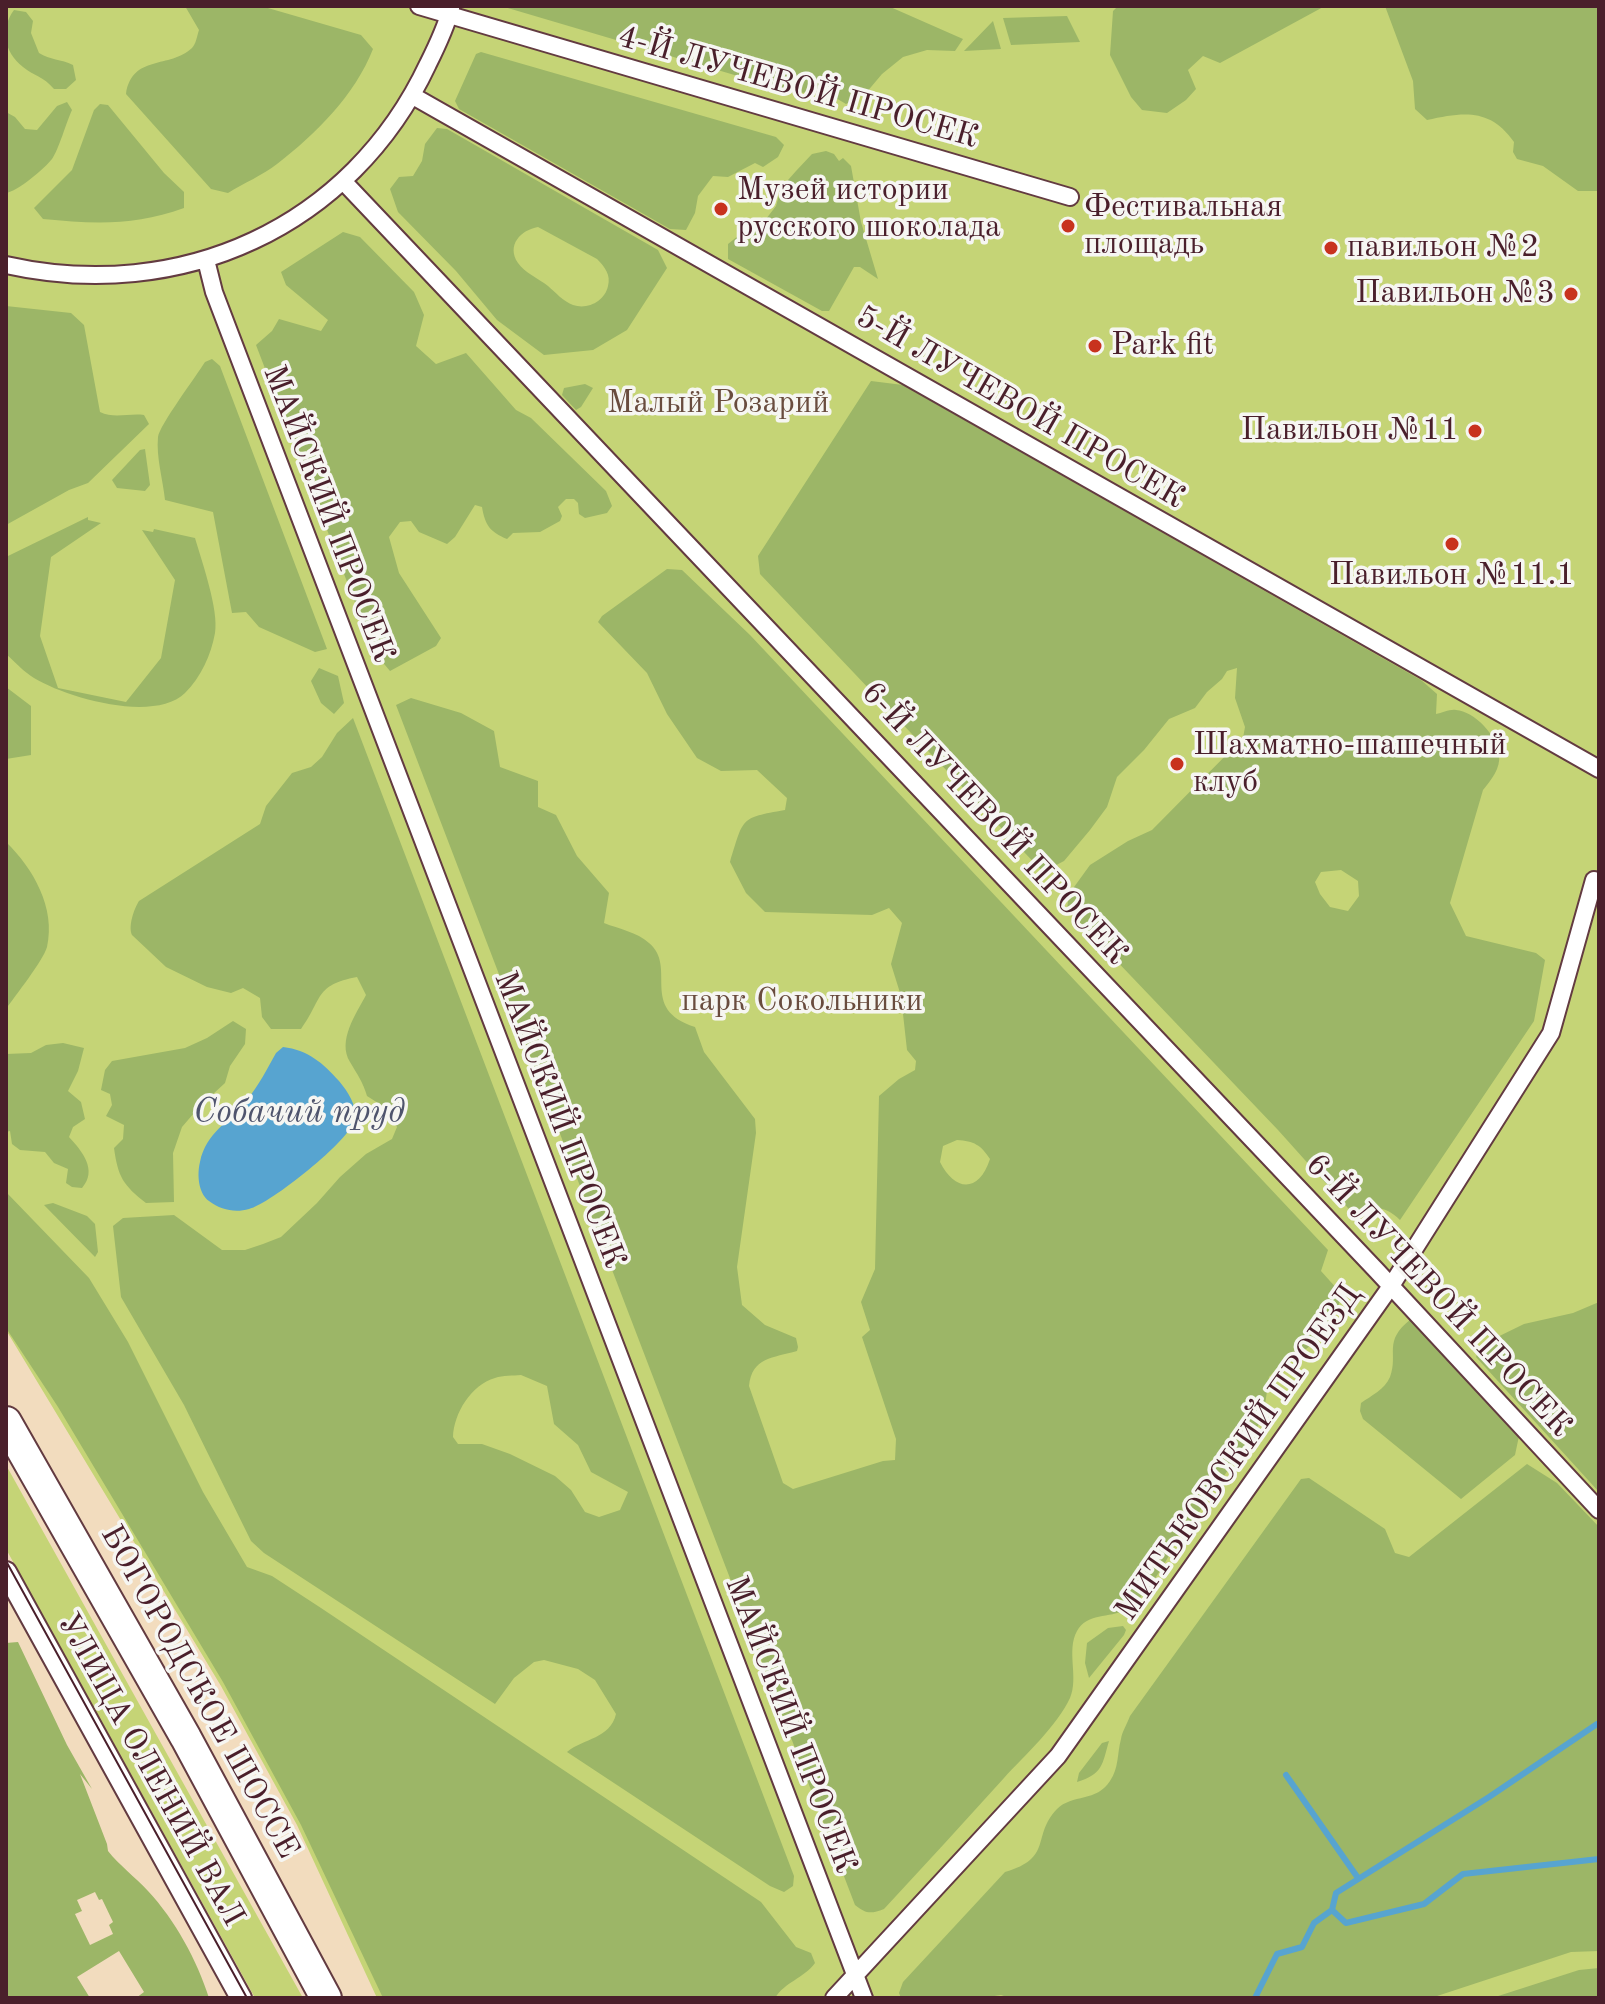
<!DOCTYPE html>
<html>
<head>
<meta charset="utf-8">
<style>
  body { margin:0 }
  #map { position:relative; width:1605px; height:2004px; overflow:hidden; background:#f2dcbe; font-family:"Old Standard TT",serif }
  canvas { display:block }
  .frame { position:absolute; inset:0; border:8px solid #4a1f2b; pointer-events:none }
</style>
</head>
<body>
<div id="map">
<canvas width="1605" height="2004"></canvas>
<div class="frame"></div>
</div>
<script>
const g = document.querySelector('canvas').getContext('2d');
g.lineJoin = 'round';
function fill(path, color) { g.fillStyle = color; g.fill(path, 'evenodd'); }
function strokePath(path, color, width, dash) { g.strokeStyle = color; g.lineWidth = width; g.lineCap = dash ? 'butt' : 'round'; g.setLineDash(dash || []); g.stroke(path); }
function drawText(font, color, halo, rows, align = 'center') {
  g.font = font + ' "Old Standard TT",serif'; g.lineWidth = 7; g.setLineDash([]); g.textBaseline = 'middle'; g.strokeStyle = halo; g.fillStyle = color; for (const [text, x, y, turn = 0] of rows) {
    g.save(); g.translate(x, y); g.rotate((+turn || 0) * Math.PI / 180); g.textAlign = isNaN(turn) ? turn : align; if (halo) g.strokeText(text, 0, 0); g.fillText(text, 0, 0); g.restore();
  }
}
const green = new Path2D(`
  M6 6H1599V1998H377L297 1825 221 1686 6 1330Z
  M6 1465 303 1998H255L6 1549Z`);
const forest = new Path2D(`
  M185 6H261L361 35 373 49C355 95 316 134 277 164 263 175 244 183 228 193L211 189 126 94C132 54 170 69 192 48 196 44 197 36 199 30Z
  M501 6H888L963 39 955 51 927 50 903 57 882 74 866 93 846 104 829 94 792 92Z
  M1118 6H1325L1220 63 1203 56 1188 70 1196 89 1186 100 1167 113 1142 110 1131 97 1110 55 1113 11Z
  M1385 6H1599V191H1578L1543 166 1517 159 1513 152 1514 142C1490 108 1464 112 1427 120L1415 109 1413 81Z
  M14 10 26 12 33 21 31 33 39 53C50 60 61 59 73 65L76 80 66 89H54C43 76 34 76 23 67 4 52 0 29 14 10Z
  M1067 16 1080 42 1011 45 1003 18Z
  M993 21 1001 49 964 51Z
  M481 52 776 137 784 145 778 157 763 167 755 163 728 177 713 176 698 196 695 213 686 230 670 229 459 109 455 101 476 54Z
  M67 102 72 110C66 123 59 149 52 159 45 168 17 192 6 193V112L15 117 25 129 37 130 57 106Z
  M100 104 108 105 164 173 184 192V208C135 226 94 224 43 219L34 208 72 170 94 110Z
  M437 128 447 129 658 250 667 268 627 330 593 350 544 355 497 320 456 271 398 212 390 189 399 177 413 176 422 161 425 144ZM538 227 597 259C605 267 611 275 608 286 605 301 588 310 573 305 564 302 555 292 548 286 539 279 524 272 518 263 506 245 521 230 538 227Z
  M826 151 834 154 839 161 843 158 851 166 861 222 878 279 860 267H854L829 311H822L728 259V244L752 225 766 219 776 206 781 188 796 171 812 154Z
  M343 232 360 237 414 292 424 315 416 346 436 364 466 353 516 410 531 418 606 491 612 506 607 513 585 518 579 514 578 503 574 499H566L558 507 562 516 560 521 540 532 513 533 507 539C490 532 485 525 482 507L475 505 455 537 447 544 419 532 411 521 400 522 389 537 399 573 441 638 436 646 390 671 374 652 256 345 272 331 279 319 321 331 328 320 286 285 281 272Z
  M6 306 71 313 84 325 100 412C114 419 129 413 144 415L149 424 88 483 69 490 6 525Z
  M212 359 220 366 327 649 315 652 259 627 246 612 232 613 213 512 165 500C163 480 156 457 158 437 159 426 197 375 205 362Z
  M871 381 903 385 1421 680 1437 694 1436 714C1442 713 1450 709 1456 710 1474 711 1498 736 1499 755 1501 768 1491 780 1483 790L1450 903 1466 936 1536 953 1545 960 1534 1021 1400 1220C1386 1206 1372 1204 1356 1217L1278 1130 1067 909 1069 894 1090 865 1128 841 1152 830 1243 738 1245 727 1235 698 1237 668 1227 671 1222 679 1207 692 1195 708 1169 719 1144 750 1117 777 1107 807 1090 830 1064 861 1043 872 760 574 758 556ZM1341 870 1358 881 1359 896 1348 911 1330 907 1320 894 1315 882 1321 872Z
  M585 384 593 388 581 407 576 410 562 395 564 388Z
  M145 449 150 485 145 491 117 488 112 480 140 450Z
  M88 517V520L101 523 51 557 40 636 58 688 126 702 161 658 175 580 142 530 153 532 154 529 195 538C202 562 219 610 215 633 211 655 201 677 185 693 154 723 67 698 34 678 24 672 15 662 6 654V567L8 556Z
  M667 569 682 570 750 635 1328 1250 1321 1271 1338 1290 1341 1297 1338 1307 1315 1342 1306 1349 1289 1355 1269 1377 1264 1412 1257 1428 1186 1531 1177 1536C1174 1553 1142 1602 1126 1610 1109 1618 1087 1613 1077 1631 1066 1651 1079 1677 1070 1698 1057 1726 1025 1755 1004 1778 964 1822 924 1866 884 1909 871 1914 866 1914 855 1905L396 705 411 698 461 713 494 731 500 767 538 781V807L556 815 577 856 609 893 604 923C619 929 637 932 649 943 678 967 638 1009 695 1027L704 1052 755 1119 756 1133 737 1267 742 1305 765 1325 796 1338 798 1347 797 1351C773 1358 752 1357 749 1386L783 1483 793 1489 883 1461 895 1460 896 1439 862 1337 870 1330 861 1302 875 1269 879 1096 899 1079 915 1070 916 1061 907 1050 901 996 891 964 902 923 889 908 872 915 765 912 746 893 730 862C744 818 739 818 785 810L787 798 757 770 721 771 697 758 667 714 647 673 598 622 602 616ZM957 1140C974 1141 981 1145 990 1159 979 1193 955 1192 940 1162L943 1146Z
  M319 668 338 676 344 703 334 714 321 703 311 681Z
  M6 687 31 706V755L6 759Z
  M353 718 794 1876 793 1886 784 1892 770 1886 567 1752C584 1738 610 1739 616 1714L595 1680 578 1669 544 1660 534 1662 514 1678 495 1704 264 1553 251 1541 184 1405 121 1297 113 1226 123 1218 174 1215 222 1250H245L263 1244 281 1237 317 1203 340 1177 366 1154 392 1139 397 1127 389 1110 367 1096C363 1082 357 1074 350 1062 337 1041 356 1014 366 995L357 977C314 985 323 999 301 1029H271L262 1017 260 998 243 988 231 993 207 987 166 967 132 935C128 926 134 909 139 901L260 824 266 806 292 773 311 767 322 757 337 733ZM521 1375 547 1386 554 1424 578 1445 591 1472 628 1492 620 1510 599 1517 585 1512 571 1490 555 1476 510 1454 482 1444H458L453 1437C454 1413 471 1385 495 1378 503 1375 513 1376 521 1375Z
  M6 842C33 868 56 908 47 947 43 961 15 996 6 1009Z
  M233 1021 246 1029 245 1044 230 1066 225 1083 200 1106 182 1127 173 1153 174 1202 146 1203C123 1185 118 1177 114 1148L123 1139 124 1125 106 1116 112 1105 110 1094 101 1090 105 1070 112 1061 185 1048 207 1038Z
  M63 1043 84 1048 78 1071 68 1091 81 1102 85 1119 73 1127 69 1137C82 1151 98 1170 82 1188L72 1187 66 1183 68 1169 54 1163 45 1152 20 1150 12 1144 10 1131 6 1132V1054L31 1053 46 1045Z
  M6 1192 89 1278 128 1342 203 1492 247 1567 272 1576 321 1608 761 1902 796 1947 811 1953 815 1963C804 1978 785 1982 775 1998H383L301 1825 223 1682 58 1407 6 1328Z
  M53 1203 87 1216 95 1224 98 1252 95 1257 44 1205Z
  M1599 1302V1492L1476 1357 1481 1345 1524 1324 1573 1313Z
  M1411 1319 1417 1320 1519 1436 1515 1455 1461 1499 1363 1419 1360 1411 1361 1403C1371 1396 1385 1389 1390 1377 1399 1353 1382 1342 1411 1319Z
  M1527 1464 1557 1483 1599 1527V1951L1571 1952 1431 1998H1010L1001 1995 981 1998H901L899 1993 903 1982 1005 1872C1054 1858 1031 1836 1057 1809 1072 1794 1097 1802 1110 1781 1119 1768 1117 1754 1121 1739 1122 1732 1127 1724 1130 1716L1301 1479 1309 1478 1385 1529 1395 1553 1409 1557Z
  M1123 1626 1126 1630 1124 1635 1089 1678 1085 1663 1087 1643 1108 1628Z
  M18 1642 67 1745 92 1789 80 1774 107 1844 108 1851C119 1865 135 1877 148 1891 175 1920 197 1960 209 1998H136L144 1992 119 1951 77 1977 90 1998H6V1643ZM95 1892 99 1900 102 1899 113 1922 109 1925 113 1934 90 1945 75 1914 82 1911 77 1900Z
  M1109 1741C1102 1765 1103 1774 1077 1782L1079 1773 1102 1743Z
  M1599 1968V1998H1492L1579 1970Z`);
const water = new Path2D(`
  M283 1047C308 1050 323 1063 339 1081 348 1092 357 1105 355 1119 351 1140 270 1204 249 1209 235 1213 221 1210 209 1201 198 1193 197 1174 200 1162 206 1132 230 1122 247 1100 259 1085 267 1069 276 1053Z`);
const stream = new Path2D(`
  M1286 1775 1358 1878
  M1332 1910 1336 1893 1489 1797 1597 1724
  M1255 1998 1277 1954 1302 1947 1314 1923 1332 1910 1346 1923 1424 1904 1463 1874 1599 1859`);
const pedestrian = new Path2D(`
  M419 6 1070 197
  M413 96 1599 769
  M343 181 1377 1271 1599 1510
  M206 260 214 292 864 1998
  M6 265C180 304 351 228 428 64 437 46 446 27 451 8
  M834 1998 1058 1756 1391 1286 1551 1033 1594 880`);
const minor = new Path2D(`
  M6 1572 241 1998`);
const secondary = new Path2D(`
  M6 1422 186 1738 326 1998`);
const tram = new Path2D(`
  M6 1561 247 1998`);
const markers = [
  [721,209,8,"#c8321e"],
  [1068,226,8,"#c8321e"],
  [1331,248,8,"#c8321e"],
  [1571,294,8,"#c8321e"],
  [1095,346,8,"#c8321e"],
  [1475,431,8,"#c8321e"],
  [1452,544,8,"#c8321e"],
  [1177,764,8,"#c8321e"]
];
const streetNames = [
  ["4-Й ЛУЧЕВОЙ ПРОСЕК",798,88,16],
  ["5-Й ЛУЧЕВОЙ ПРОСЕК",1020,408,30],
  ["МАЙСКИЙ ПРОСЕК",328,514,69],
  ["6-Й ЛУЧЕВОЙ ПРОСЕК",994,824,47],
  ["МАЙСКИЙ ПРОСЕК",559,1120,69],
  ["6-Й ЛУЧЕВОЙ ПРОСЕК",1438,1296,47],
  ["МИТЬКОВСКИЙ ПРОЕЗД",1239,1453,-55],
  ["БОГОРОДСКОЕ ШОССЕ",199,1692,61],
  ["МАЙСКИЙ ПРОСЕК",790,1725,69],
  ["УЛИЦА ОЛЕНИЙ ВАЛ",150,1770,61]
];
const poiNames = [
  ["Музей истории",737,191],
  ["русского шоколада",737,228],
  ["Фестивальная",1084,208],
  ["площадь",1084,245],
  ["павильон №2",1347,248],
  ["Павильон №3",1555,294,"right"],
  ["Park fit",1111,346],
  ["Павильон №11",1459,431,"right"],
  ["Павильон №11.1",1452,576,"center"],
  ["Шахматно-шашечный",1193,746],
  ["клуб",1193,783]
];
const parkNames = [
  ["Малый Розарий",718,404],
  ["парк Сокольники",802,1002]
];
const waterNames = [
  ["Собачий пруд",299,1113]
];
fill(green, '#c5d476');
fill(forest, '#9cb667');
fill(water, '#57a4d0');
strokePath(stream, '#57a4d0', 6);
strokePath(pedestrian, '#633b41', 20);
strokePath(minor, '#633b41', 24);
strokePath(secondary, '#633b41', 34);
strokePath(pedestrian, '#fff', 16);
strokePath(minor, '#fff', 20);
strokePath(secondary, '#fff', 30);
strokePath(tram, '#4a1f2b', 2);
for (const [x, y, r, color] of markers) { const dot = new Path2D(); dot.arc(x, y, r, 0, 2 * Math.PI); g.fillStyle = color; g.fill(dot); strokePath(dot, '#f6f6f2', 3); }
drawText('32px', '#4a1f2b', '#f6f6f2', streetNames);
drawText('32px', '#4a1f2b', '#f6f6f2', poiNames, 'left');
drawText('32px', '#694c3e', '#f6f6f2', parkNames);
drawText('italic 34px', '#4f546d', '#f6f6f2', waterNames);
</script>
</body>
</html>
